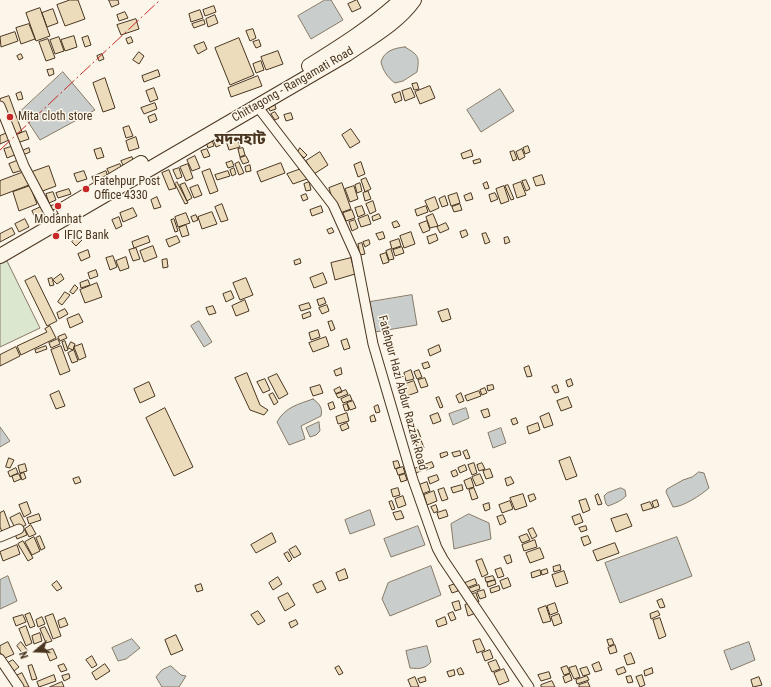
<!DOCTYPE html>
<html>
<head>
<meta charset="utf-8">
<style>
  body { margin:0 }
  #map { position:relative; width:771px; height:687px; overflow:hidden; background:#fbf6e9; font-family:"Roboto Condensed",sans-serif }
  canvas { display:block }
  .north { position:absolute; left:16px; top:631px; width:40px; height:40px; -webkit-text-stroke:3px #fbf6e9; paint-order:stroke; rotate:251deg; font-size:11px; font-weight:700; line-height:16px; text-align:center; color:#4a3520 }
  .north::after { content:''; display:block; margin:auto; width:14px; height:18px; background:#4a3520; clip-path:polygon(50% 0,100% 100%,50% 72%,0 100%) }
</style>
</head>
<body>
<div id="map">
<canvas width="771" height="687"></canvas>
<div class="north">N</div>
</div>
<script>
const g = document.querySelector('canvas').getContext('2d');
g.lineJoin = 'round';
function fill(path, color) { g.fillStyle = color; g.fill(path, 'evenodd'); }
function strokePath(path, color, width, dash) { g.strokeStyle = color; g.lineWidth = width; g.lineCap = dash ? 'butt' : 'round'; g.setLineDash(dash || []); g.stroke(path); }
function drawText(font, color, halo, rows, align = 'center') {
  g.font = font + ' "Roboto Condensed","Noto Sans Bengali",sans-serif'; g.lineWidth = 3; g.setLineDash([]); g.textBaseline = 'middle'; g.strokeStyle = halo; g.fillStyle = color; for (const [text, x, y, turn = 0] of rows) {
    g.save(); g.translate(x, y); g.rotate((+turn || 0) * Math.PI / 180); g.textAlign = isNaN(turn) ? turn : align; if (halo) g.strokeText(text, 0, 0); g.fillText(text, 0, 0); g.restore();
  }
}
const green = new Path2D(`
  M7 261 40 328 0 347V264Z`);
const water = new Path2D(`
  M325 0H331L343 20 311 39 298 16Z
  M405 47C418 55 420 56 417 72L403 81 395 83C388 78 383 71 381 62 384 51 394 48 405 47Z
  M63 72 95 110 40 140 21 111Z
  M500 89 514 111 481 132 467 110Z
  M412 295 417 325 375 332 370 302Z
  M199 321 212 342 204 347 191 326Z
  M313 399C319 403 323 408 321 416L301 426 305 439 289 445 277 422C285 407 299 404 313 399Z
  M466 408 469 418 453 425 449 414Z
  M319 422 320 431 316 435 310 437 306 428Z
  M0 427 10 441 0 447Z
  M501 428 506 443 493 448 488 433Z
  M699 472 704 473 709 488C701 495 683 507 673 507L666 492 667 489 683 480 692 477Z
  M621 488 625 490 626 496C621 501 616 503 608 506L606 504 604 496 607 493Z
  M370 510 375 525 350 534 345 520Z
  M469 514 489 523 491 539 454 549 451 524Z
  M418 526 425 545 391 557 384 539Z
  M677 537 692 576 620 603 605 563Z
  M431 566 441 595 390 616 382 599 388 583Z
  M8 576 17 601 0 609V580Z
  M132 639 140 648 126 659 118 661 112 648Z
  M749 642 755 660 731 670 724 651Z
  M427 646 431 662C425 669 419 669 410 668L406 651Z
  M171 666 181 675 186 676 179 687H162L156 677 162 670Z`);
const building = new Path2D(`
  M70 0H78L85 19 65 26 57 5Z
  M109 0H118L119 4 112 7Z
  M357 0 361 8 352 12 348 4Z
  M214 6 216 12 205 16 203 10Z
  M40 8 50 36 36 41 26 13Z
  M53 9 58 23 47 27 42 13Z
  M200 10 203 18 191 22 189 14Z
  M125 12 128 18 119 21 117 15Z
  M215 15 218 23 208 27 206 19Z
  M136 19 139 29 121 35 117 25Z
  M204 20 205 24 194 28 192 24Z
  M29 24 35 39 21 44 16 28Z
  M253 29 256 38 250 41 246 31Z
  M15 32 18 41 1 47 0 37Z
  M74 36 77 47 65 51 61 40Z
  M88 36 91 45 85 47 82 38Z
  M59 37 64 51 55 54 50 40Z
  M131 37 133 42 128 44 126 39Z
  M239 38 254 75 230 85 215 48Z
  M48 39 55 58 46 61 39 42Z
  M259 40 261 46 256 48 253 42Z
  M204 42 207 49 198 54 194 46Z
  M278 51 283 64 266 70 261 57Z
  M139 52 144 56 139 64 133 60Z
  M21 54 23 58 19 60 17 56Z
  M102 54 104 59 99 61 97 56Z
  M261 61 264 70 256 73 253 64Z
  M53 69 54 74 49 76 47 70Z
  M158 70 160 76 144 82 142 76Z
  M258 76 262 86 231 97 228 88Z
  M105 78 115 108 103 112 93 83Z
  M417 83 419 89 414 90 412 84Z
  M430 86 435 98 420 104 415 92Z
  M154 88 158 99 150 102 146 91Z
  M411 88 415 97 405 101 402 91Z
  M21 92 23 99 18 100 16 94Z
  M400 92 402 100 395 103 392 95Z
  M9 96 22 132 12 135 0 101V99Z
  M155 103 157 109 144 114 141 108Z
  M275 105 276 109 270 111 268 107Z
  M275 112 279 118 275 120 271 114Z
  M291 113 293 119 286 121 284 115Z
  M155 114 157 120 150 123 148 117Z
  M129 126 133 136 126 138 123 128Z
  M351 129 360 142 350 148 342 135Z
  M26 131 29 139 17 143 14 136Z
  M7 133 9 140 0 144V136Z
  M236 135 240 147 229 150 225 138Z
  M136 137 139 148 129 151 126 141Z
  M219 137 221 145 216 147 213 139Z
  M212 140 214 146 208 148 206 142Z
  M14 146 17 154 7 158 4 149Z
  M528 146 530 152 525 154 523 148Z
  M29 148 30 152 23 155 22 151Z
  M101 148 104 157 97 159 94 150Z
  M243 148 245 155 240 157 238 149Z
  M300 148 307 155 304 158 298 152Z
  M207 149 210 156 204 158 201 151Z
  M522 149 525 157 519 160 516 152Z
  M471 150 473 156 463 159 461 154Z
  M514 151 517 159 513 161 510 152Z
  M320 152 328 165 314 174 306 161Z
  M195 156 200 168 192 171 187 160Z
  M246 156 249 162 243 164 240 158Z
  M132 157 134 163 124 167 121 161Z
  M480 159 481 162 474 164 473 161Z
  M19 160 23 170 13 173 9 164Z
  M232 161 234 166 228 168 226 163Z
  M239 162 244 173 239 175 235 164Z
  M361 162 365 174 358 177 354 165Z
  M281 163 285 173 261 182 257 172Z
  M120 164 123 170 110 175 107 169Z
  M188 164 193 178 186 181 180 167Z
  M250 165 251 171 246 172 245 167Z
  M49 166 56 186 40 192 32 172Z
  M179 168 182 177 177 179 173 170Z
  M234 168 236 174 232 176 230 170Z
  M210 169 218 191 210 194 202 172Z
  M301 169 307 179 293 184 287 174Z
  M169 170 176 188 169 190 162 173Z
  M84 171 87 179 77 182 74 174Z
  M106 171 108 177 94 182 92 177Z
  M228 171 230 176 217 180 215 175Z
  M24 172 29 185 0 196V181Z
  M542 175 545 184 536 186 533 178Z
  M366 178 371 189 365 192 361 180Z
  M526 180 530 189 526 191 522 181Z
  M177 182 188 203 185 204 175 184Z
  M309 182 311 190 306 191 304 184Z
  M487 182 489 188 485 189 483 184Z
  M521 182 526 195 517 198 513 185Z
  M185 183 192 198 187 201 180 185Z
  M342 183 351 209 340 213 333 201 329 188Z
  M360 183 362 191 357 193 355 185Z
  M198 185 202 195 194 198 190 188Z
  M508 185 514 199 511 200 505 186Z
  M30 186 37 204 19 211 13 192Z
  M354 186 358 199 350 202 345 189Z
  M504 186 509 201 501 204 496 189Z
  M69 189 71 194 58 198 56 193Z
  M368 191 371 199 365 201 363 193Z
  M53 192 56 200 49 203 46 194Z
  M457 193 460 203 451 206 448 196Z
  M471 193 473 199 466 201 464 196Z
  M495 193 498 199 491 202 489 195Z
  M306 194 308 199 303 201 301 196Z
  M445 196 448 205 442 207 439 199Z
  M157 197 161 207 154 209 151 200Z
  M435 197 439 208 430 212 425 201Z
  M373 201 376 211 370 214 366 204Z
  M63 202 64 206 52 210 51 206Z
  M222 204 228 220 221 222 215 207Z
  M460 204 462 210 454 212 452 207Z
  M43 206 48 216 37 221 32 211Z
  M321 206 323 212 312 216 310 210Z
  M362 206 365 214 358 217 355 208Z
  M426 206 428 212 417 216 415 210Z
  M133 208 137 216 123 222 120 213Z
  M352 210 355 218 346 221 343 213Z
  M212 212 217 224 202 229 198 217Z
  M186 213 190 223 178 227 175 217Z
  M379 214 381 218 373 221 372 217Z
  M433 214 438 226 430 228 426 217Z
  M196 215 198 220 193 222 191 217Z
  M368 215 371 224 361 227 358 219Z
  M119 217 122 226 116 229 112 220Z
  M25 219 29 227 19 232 15 224Z
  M174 219 178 231 175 232 171 220Z
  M355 220 358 228 352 231 349 222Z
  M397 221 400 226 394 228 392 223Z
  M427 221 430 230 423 233 419 224Z
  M446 223 449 229 440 233 437 227Z
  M186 225 189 235 182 237 179 228Z
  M12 228 15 234 0 242V234Z
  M332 228 334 232 329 234 327 230Z
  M466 230 468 235 462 238 460 232Z
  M383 232 385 238 379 240 376 234Z
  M411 232 415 244 404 248 400 236Z
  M486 233 490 242 485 244 482 234Z
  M436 234 438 240 429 244 427 237Z
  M78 236 82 240 76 246 72 242Z
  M148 236 150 242 134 248 132 242Z
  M177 236 180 242 169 247 166 240Z
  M508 237 510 242 505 244 504 238Z
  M399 239 401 246 392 249 390 242Z
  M369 240 370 244 365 247 363 242Z
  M362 243 365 254 360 255 358 244Z
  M153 246 157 257 144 262 140 251Z
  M402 247 404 253 395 256 393 250Z
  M136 248 140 259 133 261 129 250Z
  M391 249 394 259 389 260 386 251Z
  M88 250 90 257 81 261 78 254Z
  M386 253 389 262 383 264 380 255Z
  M113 256 117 267 110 270 106 258Z
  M126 257 129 268 120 271 116 261Z
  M351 258 355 274 335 280 331 263Z
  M167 259 168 267 163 268 162 260Z
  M300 259 301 263 295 265 294 261Z
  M96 270 98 276 90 279 88 273Z
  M323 273 327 283 314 288 310 278Z
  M61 274 64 279 57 284 53 280Z
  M35 276 57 321 47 326 25 281Z
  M52 278 54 285 50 286 48 279Z
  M246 278 253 295 240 300 233 283Z
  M88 280 90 285 81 288 80 283Z
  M97 283 102 297 85 303 80 290Z
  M75 285 78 288 73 294 70 292Z
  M231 291 234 298 226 302 223 294Z
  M65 292 70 295 62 305 58 302Z
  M324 298 326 303 319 306 317 300Z
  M245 300 249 311 236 316 232 306Z
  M309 303 311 308 301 311 299 306Z
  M327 305 329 311 322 314 319 308Z
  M213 306 216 313 209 315 206 308Z
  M65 309 68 314 59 319 57 313Z
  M448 309 451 319 442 322 438 312Z
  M310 312 311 316 303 319 302 315Z
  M79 314 83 322 70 328 67 319Z
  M332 321 335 329 331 331 328 322Z
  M50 326 56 338 21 355 17 346 47 332 45 329Z
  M318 330 320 337 311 340 309 333Z
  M65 334 67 338 60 341 58 337Z
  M326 337 329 346 313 352 309 343Z
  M58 339 60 344 51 348 49 343Z
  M347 339 350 348 344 350 341 341Z
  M65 341 68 350 65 351 62 342Z
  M71 342 75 344 73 350 68 348Z
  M82 344 86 357 79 360 74 347Z
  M439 345 441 351 430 356 428 350Z
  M46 346 47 349 36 353 35 350Z
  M61 346 70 371 60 375 51 350Z
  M16 347 20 356 0 366V355Z
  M74 350 78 361 72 363 68 353Z
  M428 362 430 367 424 369 422 364Z
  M529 366 532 376 527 377 524 368Z
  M341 368 342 374 336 376 334 371Z
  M411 370 414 379 406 381 404 373Z
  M419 370 422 377 417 379 414 372Z
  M247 373 260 405 268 410 264 415 250 410 235 378Z
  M277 374 288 394 279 399 268 378Z
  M425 378 428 386 421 388 418 380Z
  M265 379 270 390 263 393 257 382Z
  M571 379 573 385 568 387 566 381Z
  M414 381 418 392 401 398 397 387Z
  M149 382 155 396 140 403 134 389Z
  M320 385 323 393 313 396 310 388Z
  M493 385 494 389 488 391 487 386Z
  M557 385 559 392 555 393 552 387Z
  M340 387 342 392 336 394 334 390Z
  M485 388 487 393 482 395 480 390Z
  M346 390 348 394 338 398 336 394Z
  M59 391 65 406 56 409 50 395Z
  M479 391 481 396 467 401 465 396Z
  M273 393 278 402 274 405 269 395Z
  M461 393 464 401 459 403 456 396Z
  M350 395 352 400 343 403 341 399Z
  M439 397 443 407 440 408 436 398Z
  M568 397 572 407 561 411 557 401Z
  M353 401 356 408 350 410 347 403Z
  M333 402 335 408 330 410 328 404Z
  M347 404 349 410 345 411 343 405Z
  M378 405 380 412 376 413 374 407Z
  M165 408 193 467 174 476 146 418Z
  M488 409 490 416 484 418 481 411Z
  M347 413 349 421 338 424 336 417Z
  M438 413 441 421 433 424 430 416Z
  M549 413 553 425 544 428 540 417Z
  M374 415 376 421 371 422 370 417Z
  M516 418 518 423 513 425 511 420Z
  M347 423 349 428 342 431 340 426Z
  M538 423 540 430 529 434 527 427Z
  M418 430 421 438 414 440 412 432Z
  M421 440 424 448 418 450 415 442Z
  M467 450 470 458 466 459 463 452Z
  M460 451 461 455 454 457 452 453Z
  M447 452 448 455 441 458 440 454Z
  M570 457 577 476 566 480 559 461Z
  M9 458 14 460 10 468 6 467Z
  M398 461 400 467 395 469 393 462Z
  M432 462 434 467 426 470 424 465Z
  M474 463 477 473 472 475 468 465Z
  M482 463 485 469 479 471 477 465Z
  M25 464 27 471 20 473 18 466Z
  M465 465 467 470 460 473 458 468Z
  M422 466 423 470 416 473 414 469Z
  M403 467 405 473 398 475 396 469Z
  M16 468 18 473 10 477 8 472Z
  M490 469 493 477 486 479 483 471Z
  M456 470 458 475 453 477 451 472Z
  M24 473 26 478 22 480 20 474Z
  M19 474 21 479 14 482 12 476Z
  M405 474 407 480 401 482 399 476Z
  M480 474 484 483 476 486 472 477Z
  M437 475 439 480 430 484 428 478Z
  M79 477 81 482 75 484 73 479Z
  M511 477 514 483 507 486 505 479Z
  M471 478 474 487 467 489 464 481Z
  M427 482 430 491 422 494 419 485Z
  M462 485 463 490 453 493 451 488Z
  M398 488 400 495 393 497 391 490Z
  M444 488 448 499 442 501 438 490Z
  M474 488 478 498 472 500 469 490Z
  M434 491 437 501 427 505 424 495Z
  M523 494 527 506 515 510 510 498Z
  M534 494 536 499 530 502 528 496Z
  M598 494 602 504 598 505 595 496Z
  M403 496 406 505 398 508 395 499Z
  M586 499 590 510 583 513 579 501Z
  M657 500 659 506 654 508 652 502Z
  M392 501 395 509 392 510 389 502Z
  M510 501 513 509 502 513 499 505Z
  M27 502 31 513 24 517 19 505Z
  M650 502 653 508 643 511 641 505Z
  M489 503 490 509 485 511 483 505Z
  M436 505 438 511 434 513 431 507Z
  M446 510 448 516 439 519 437 513Z
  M4 511 11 530 3 534 0 527V513Z
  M401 511 404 518 396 520 393 513Z
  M20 513 26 525 16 530 10 518Z
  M39 514 41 520 29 524 27 518Z
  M580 514 583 522 575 525 572 517Z
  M627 514 632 526 616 532 611 519Z
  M503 515 506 522 500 525 497 517Z
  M31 525 36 534 29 537 25 529Z
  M586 526 587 530 581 532 579 528Z
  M533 528 537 536 532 539 528 530Z
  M25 530 27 535 17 539 15 534Z
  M272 533 276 542 256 553 251 545Z
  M527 534 530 540 522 543 519 537Z
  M40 536 45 548 41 550 36 538Z
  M588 536 591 543 584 546 581 538Z
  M34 537 40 551 32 555 25 542Z
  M535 540 537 547 524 551 522 545Z
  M23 541 33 558 28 561 18 544Z
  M615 543 619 553 597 561 593 551Z
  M17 545 20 554 3 561 0 552Z
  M296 546 301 554 294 558 289 550Z
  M540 548 544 558 530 563 526 553Z
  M288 552 292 559 289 562 284 554Z
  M510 555 512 562 507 564 504 557Z
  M482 559 488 574 482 577 476 561Z
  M560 565 561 570 554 572 553 567Z
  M501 568 504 576 498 578 495 570Z
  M345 569 348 578 339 581 336 573Z
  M547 569 548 573 542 575 541 571Z
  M540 570 541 575 532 578 531 573Z
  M564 571 568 583 556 587 552 575Z
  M493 576 495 580 486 582 485 578Z
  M278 577 282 584 273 590 269 583Z
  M508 578 511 586 503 589 500 581Z
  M475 579 477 584 466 588 465 583Z
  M495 580 496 584 488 587 487 583Z
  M57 581 62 588 57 591 52 585Z
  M322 581 326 589 317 593 313 585Z
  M201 584 203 590 197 592 195 586Z
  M456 584 458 591 452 593 449 586Z
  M479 585 480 589 469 593 468 589Z
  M499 586 500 590 491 593 490 589Z
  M484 590 486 597 480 599 477 592Z
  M288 593 295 605 285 611 278 598Z
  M476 593 479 602 475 603 472 594Z
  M662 599 665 607 660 608 657 601Z
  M459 601 461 609 455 611 452 603Z
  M472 602 476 613 468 616 465 605Z
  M555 603 558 612 550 615 547 606Z
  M546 606 551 621 543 623 538 609Z
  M258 611 265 621 258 625 251 615Z
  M658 611 660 615 651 619 650 614Z
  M453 612 456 619 451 621 448 614Z
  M30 613 35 626 30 628 25 615Z
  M53 614 61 636 53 639 45 617Z
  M559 614 562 623 554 626 551 617Z
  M23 615 26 622 16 626 13 618Z
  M42 617 45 624 38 627 36 620Z
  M445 617 447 624 438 627 436 621Z
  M65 618 68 625 60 628 58 621Z
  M660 618 666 636 659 639 653 620Z
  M296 620 298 624 291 628 289 623Z
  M26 626 32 643 26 646 19 629Z
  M45 627 52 641 46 643 40 629Z
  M40 633 42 641 34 644 32 636Z
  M176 635 183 650 171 655 165 640Z
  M480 639 485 650 477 653 473 641Z
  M612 639 614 644 609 646 607 640Z
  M8 642 14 654 3 659 0 652V646Z
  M21 642 28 651 23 654 17 646Z
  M615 645 617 652 610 654 608 648Z
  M53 649 57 658 50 661 46 651Z
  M490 650 493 658 485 661 482 653Z
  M631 653 635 663 627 665 624 656Z
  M92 656 97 665 92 668 86 660Z
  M13 660 19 667 14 671 8 663Z
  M496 660 500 669 492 672 488 663Z
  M599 662 602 670 595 672 592 665Z
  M64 664 67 670 61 672 58 666Z
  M105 664 110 671 96 680 92 673Z
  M32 665 37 679 32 680 28 666Z
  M339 666 343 673 339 675 335 668Z
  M567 666 570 673 564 675 561 668Z
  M576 666 580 677 574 679 569 668Z
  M587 667 590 674 583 676 580 669Z
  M624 667 626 672 618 675 616 670Z
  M461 668 464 674 459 675 457 670Z
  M652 668 653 673 645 676 644 671Z
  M504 669 509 681 499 685 494 673Z
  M454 670 455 675 449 677 447 672Z
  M549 672 551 678 541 681 538 675Z
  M22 673 29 687H22L16 676Z
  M69 674 70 678 64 681 62 676Z
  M570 674 572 680 565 683 563 677Z
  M54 675 56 681 39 687 37 682Z
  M642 675 645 685 640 687 636 677Z
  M587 676 589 680 577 684 576 680Z
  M631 676 633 682 628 683 626 677Z
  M415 677 419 687H411L408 680Z
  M425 677 426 681 420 683 418 679Z
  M759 677 762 685 753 687 751 680Z
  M552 681 555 687H541V685Z
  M62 682 64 687H50Z
  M588 682 590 687H579V685Z`);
const minor = new Path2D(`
  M0 106 24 166 51 217
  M257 106 333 205 356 256 373 344 413 480 437 548 443 559 529 687
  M0 537 19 529
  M0 659 19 687`);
const highway = new Path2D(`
  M309 66C341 46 373 26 401 0
  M64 209 141 163
  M0 256 347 54C370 38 398 23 414 0`);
const power = new Path2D(`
  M0 150 160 0`);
const markers = [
  [10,117,4,"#c62828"],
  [86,189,4,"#c62828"],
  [58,206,4,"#c62828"],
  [56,236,4,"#c62828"]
];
const streetNames = [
  ["Chittagong - Rangamati Road",293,85,-30],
  ["Fatehpur Hazi Abdur Razzak Road",402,393,75]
];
const poiNames = [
  ["Mita cloth store",18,117],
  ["Fatehpur Post",94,182],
  ["Office 4330",94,196],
  ["Modanhat",58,220,"center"],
  ["IFIC Bank",64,236]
];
const districtNames = [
  ["মদনহাট",240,140]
];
fill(green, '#dce7d0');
strokePath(green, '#887966', 1);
fill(water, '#c9cecd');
strokePath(water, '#887966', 1);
fill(building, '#ecdcbc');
strokePath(building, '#4a3520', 1);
strokePath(minor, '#4a3520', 11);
strokePath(highway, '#4a3520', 16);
strokePath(minor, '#fbf6e9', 9);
strokePath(highway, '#fbf6e9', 14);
strokePath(power, '#c62828', 1, [14, 3, 2, 3]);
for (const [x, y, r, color] of markers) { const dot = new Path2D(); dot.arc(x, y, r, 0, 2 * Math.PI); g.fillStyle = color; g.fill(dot); strokePath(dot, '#fbf6e9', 1.5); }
drawText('12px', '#4a3520', '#fbf6e9', streetNames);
drawText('12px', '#4a3520', '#fbf6e9', poiNames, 'left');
drawText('bold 16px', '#4a3520', '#fbf6e9', districtNames);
</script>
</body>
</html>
